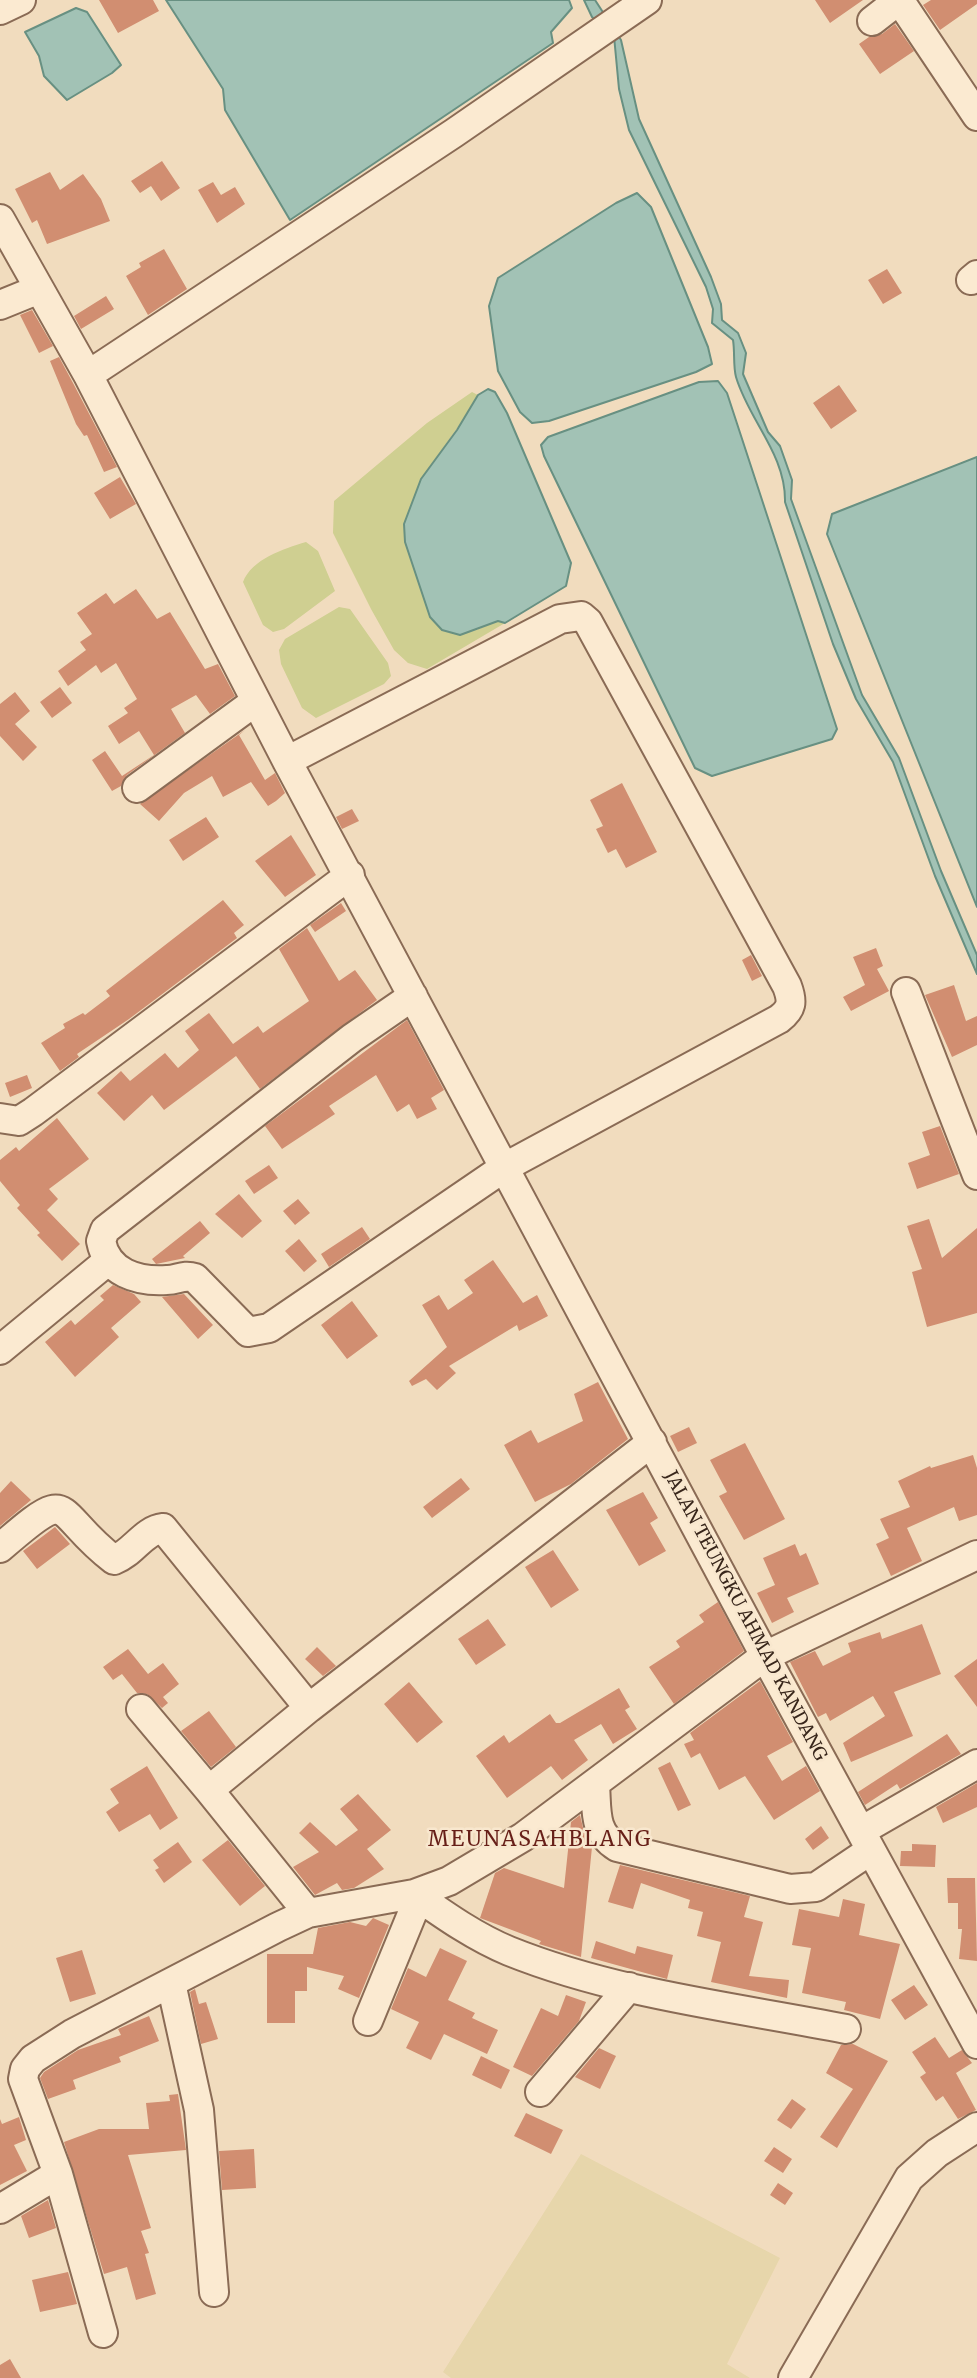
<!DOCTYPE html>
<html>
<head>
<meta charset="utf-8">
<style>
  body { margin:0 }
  canvas { display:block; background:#f1dcbe }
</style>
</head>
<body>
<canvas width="977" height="2378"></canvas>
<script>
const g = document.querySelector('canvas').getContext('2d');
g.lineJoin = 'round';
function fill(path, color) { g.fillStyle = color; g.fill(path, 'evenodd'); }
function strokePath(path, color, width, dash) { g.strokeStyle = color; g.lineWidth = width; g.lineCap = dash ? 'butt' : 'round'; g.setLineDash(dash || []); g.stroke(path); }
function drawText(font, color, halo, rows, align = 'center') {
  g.font = font + ' Merriweather,serif'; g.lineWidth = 5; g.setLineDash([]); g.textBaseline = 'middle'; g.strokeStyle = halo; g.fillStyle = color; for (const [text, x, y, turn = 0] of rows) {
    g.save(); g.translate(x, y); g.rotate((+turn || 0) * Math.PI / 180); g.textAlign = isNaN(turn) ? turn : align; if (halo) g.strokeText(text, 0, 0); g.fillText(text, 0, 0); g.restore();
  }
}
const farmland = new Path2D(`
  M581 2154 780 2258 727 2364 750 2378H451L443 2372Z`);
const green = new Path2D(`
  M472 392 478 395 475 403 421 479 476 630 498 621 505 623 427 669 408 663 394 650 371 609 333 533 334 501 427 423Z
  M306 542 318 551 335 591 284 629 273 632 263 625 243 582C252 559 283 549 306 542Z
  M339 607 350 609 388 663 391 676 384 684 316 718 302 708 281 664 279 650 285 639Z`);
const water = new Path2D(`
  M166 0H569L572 8 551 32 553 43 290 220 225 110 223 89Z
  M584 0H595L621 40 639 119 711 277 721 304 722 320 738 333 746 353 743 374 768 432 780 446 792 480 791 499 862 695 899 758 941 871 977 955V974L935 876 893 762 856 699 833 644 785 502C786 454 749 421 736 377 733 366 735 352 733 340L712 323 713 309 706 287 629 130 619 89 614 36 592 17Z
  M76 8 87 12 121 65 112 73 67 100 44 76 39 56 25 32Z
  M637 193 651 207 708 347 712 364 696 372 549 421 532 423 520 412 498 371 489 306 498 278 616 203Z
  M718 381 727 393 837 729 832 739 712 776 695 768 544 456 541 445 548 437 699 382Z
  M488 389 495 392 507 413 571 563 566 586 505 623 498 621 460 635 442 630 430 617 405 542 404 524 421 479 457 430 478 395Z
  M977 457V907L827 534 832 514Z`);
const building = new Path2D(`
  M99 0H153L159 11 118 33Z
  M815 0H863L830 23Z
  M931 0H977V4L940 30 923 5Z
  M895 24 914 51 880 74 859 44 869 37 882 34Z
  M162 161 180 188 161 201 151 186 140 193 131 181Z
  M50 172 60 190 83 174 101 199 110 221 47 244 37 220 32 223 15 189Z
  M213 182 221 195 235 187 245 204 217 223 198 190Z
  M164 249 187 289 148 315 126 276 141 267 139 263Z
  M887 269 902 293 883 304 868 280Z
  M106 296 114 309 81 329 74 316Z
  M32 310 53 346 39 353 20 315Z
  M59 357 73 383 117 467 104 472 87 435 84 436 76 424 50 361Z
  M839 385 857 411 831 429 813 403Z
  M120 477 136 504 110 519 94 493Z
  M136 589 157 619 170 612 205 669 218 664 235 696 210 714 196 695 171 709 185 733 127 775 121 786 112 791 92 760 105 751 122 776 154 755 139 731 119 744 108 726 128 713 124 708 137 699 116 663 101 673 96 665 68 686 58 671 86 650 80 642 92 634 77 613 106 593 114 604Z
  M60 687 72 703 52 718 40 702Z
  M15 692 30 711 15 724 37 747 23 761 0 736V704Z
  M245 730 239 735 265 780 275 773 285 793 276 801 268 806 251 782 223 797 212 776 184 793 159 821 140 804Z
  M622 783 657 852 626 868 616 849 608 853 596 829 603 826 590 800Z
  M352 809 359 821 342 829 336 817Z
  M206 817 219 837 183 861 169 840Z
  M291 835 316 875 285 897 255 861Z
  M223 900 244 925 234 933 237 938 129 1019 77 1054 79 1057 60 1071 41 1043 65 1028 63 1024 83 1013 85 1015 110 996 106 991Z
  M341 903 346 911 315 932 310 925Z
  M307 928 339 981 355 970 377 1000 260 1089 236 1056 164 1110 152 1095 124 1121 97 1093 121 1071 130 1081 165 1053 178 1068 199 1050 185 1031 209 1013 233 1044 258 1026 263 1033 309 1001 279 949Z
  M876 948 883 966 877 969 889 991 851 1011 843 997 865 985 853 957Z
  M751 955 762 976 752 981 742 960Z
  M954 985 966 1021 977 1016V1045L952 1057 925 995Z
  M407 1020 444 1090 431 1098 437 1109 417 1119 409 1104 397 1112 376 1075 329 1106 335 1114 282 1149 265 1126Z
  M27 1075 32 1088 10 1097 5 1083Z
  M57 1118 89 1159 49 1189 58 1199 47 1210 80 1244 62 1261 37 1235 40 1233 17 1208 20 1205 0 1181V1160L16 1147 19 1151Z
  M940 1126 959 1174 917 1189 908 1163 930 1155 922 1132Z
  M269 1165 278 1178 254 1194 245 1181Z
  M239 1194 262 1221 242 1238 215 1214Z
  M298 1199 310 1213 295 1225 283 1211Z
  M929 1219 942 1258 977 1228V1313L927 1327 912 1272 922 1269 907 1226Z
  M200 1221 210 1233 183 1256 185 1258 156 1264 152 1259Z
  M362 1227 370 1239 329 1267 321 1254Z
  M299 1239 317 1261 304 1272 285 1251Z
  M493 1260 523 1303 537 1295 548 1316 519 1331 517 1325 449 1366 456 1373 437 1390 426 1379 412 1386 409 1381 447 1347 422 1305 439 1295 448 1310 473 1293 464 1280Z
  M113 1285 134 1294 141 1302 111 1328 119 1337 75 1377 45 1342 71 1320 75 1325 104 1300 100 1296Z
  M184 1294 213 1325 198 1339 162 1297Z
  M352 1301 378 1336 347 1359 321 1325Z
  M598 1382 628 1439 571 1484 535 1502 504 1445 531 1430 538 1443 583 1421 574 1394Z
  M689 1427 697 1443 678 1452 670 1436Z
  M745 1443 785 1519 744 1540 719 1496 727 1492 710 1460Z
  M973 1455 977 1468V1515L959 1521 954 1507 907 1528 922 1561 891 1576 876 1544 889 1538 880 1519 910 1507 898 1481 930 1466 931 1468Z
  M461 1478 470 1489 432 1518 423 1507Z
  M11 1481 31 1500 0 1526V1493Z
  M643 1492 658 1518 650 1523 666 1551 639 1566 606 1510Z
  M55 1527 70 1544 37 1569 23 1551Z
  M795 1544 800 1556 806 1553 819 1584 787 1598 794 1612 772 1623 757 1593 775 1585 763 1558Z
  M553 1550 579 1590 551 1608 525 1567Z
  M718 1602 744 1651 674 1704 649 1667 680 1647 676 1641 704 1622 699 1615Z
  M488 1619 506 1645 476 1665 458 1639Z
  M922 1624 941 1674 894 1692 913 1736 851 1762 843 1743 885 1716 873 1696 830 1721 826 1713 818 1717 790 1662 815 1651 823 1666 851 1652 848 1643 880 1632 882 1639Z
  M317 1647 336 1666 323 1676 305 1659Z
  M128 1649 148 1674 163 1663 179 1684 163 1697 168 1703 162 1708 147 1694 137 1693 122 1674 113 1680 103 1667Z
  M977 1659V1707L954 1676Z
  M760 1681 793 1742 767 1756 782 1781 806 1766 820 1791 774 1820 745 1776 719 1790 700 1753 691 1758 684 1744 694 1740 690 1733Z
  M409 1682 443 1722 417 1743 384 1704Z
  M619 1688 630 1707 625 1710 637 1729 613 1744 601 1724 574 1740 588 1760 562 1780 551 1766 507 1798 476 1756 504 1735 509 1743 550 1714 556 1723H560Z
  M209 1711 236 1747 211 1767 181 1731Z
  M947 1734 961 1754 900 1789 897 1784 865 1805 858 1792Z
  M670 1762 691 1805 678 1811 658 1768Z
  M147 1766 178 1818 160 1830 150 1814 119 1832 106 1812 119 1803 110 1789Z
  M977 1783V1807L943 1823 936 1807Z
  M358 1794 391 1830 367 1849 384 1869 354 1888 342 1890 337 1883 315 1895 293 1867 319 1852 299 1833 310 1822 336 1846 358 1830 340 1809Z
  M580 1815 584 1832 592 1847 581 1957 539 1944 541 1941 480 1918 495 1873 504 1868 564 1888 571 1822Z
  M821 1826 829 1838 813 1850 805 1839Z
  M228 1840 265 1886 240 1906 202 1860Z
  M178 1842 192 1862 164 1883 155 1870 159 1868 153 1860Z
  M912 1844 936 1845 935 1867 900 1866 901 1851H912Z
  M620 1865 750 1896 744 1917 763 1922 749 1976 789 1980 787 1998 711 1982 721 1942 697 1936 703 1912 688 1908 690 1900 641 1883 633 1909 608 1902Z
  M947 1878H975L977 1961 959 1959 962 1929H958V1903H948Z
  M843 1899 865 1904 859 1935 900 1944 880 2019 844 2010 846 2002 802 1993 811 1948 792 1945 799 1909 839 1917Z
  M373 1918 389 1925 359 1998 338 1989 344 1976 307 1967V1991H295V2023H267V1954H313L318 1928 350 1922 366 1926Z
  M596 1941 635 1954 637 1946 673 1955 667 1979 591 1958Z
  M440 1948 467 1961 448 2000 475 2013 472 2018 498 2030 487 2054 444 2034 431 2060 406 2048 419 2022 391 2009 408 1968 426 1977Z
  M82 1950 96 1994 70 2002 56 1958Z
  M914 1985 928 2005 905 2020 891 2000Z
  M195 1989 199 2004 206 2002 218 2039 201 2044 190 1992Z
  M566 1995 586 2002 579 2021 532 2076 513 2067 541 2008 558 2016Z
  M149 2016 159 2041 119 2057 121 2062 73 2080 76 2089 48 2099 40 2078 44 2072 78 2050 121 2035 118 2029Z
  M935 2037 949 2058 962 2050 972 2063 956 2073 976 2110 958 2119 943 2096 936 2101 920 2077 926 2073 912 2052Z
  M853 2044 888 2061 837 2148 820 2137 853 2089 826 2073 841 2045Z
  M599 2048 616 2056 600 2089 575 2077Z
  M481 2056 510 2070 501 2089 472 2075Z
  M178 2094 186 2150 128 2155 151 2228 141 2231 149 2253 145 2254 156 2294 136 2300 127 2267 104 2274 64 2142 99 2129H149L146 2103 170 2101 169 2095Z
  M792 2099 806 2109 791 2129 777 2120Z
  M526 2113 563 2130 551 2154 514 2136Z
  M19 2117 26 2140 14 2145 27 2171 0 2185V2119L2 2124Z
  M774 2147 792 2159 783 2173 764 2161Z
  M254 2149 256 2188 222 2190 219 2151Z
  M778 2183 793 2193 785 2205 770 2195Z
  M48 2200 56 2228 29 2238 21 2216Z
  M68 2272 77 2304 40 2312 32 2280Z
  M10 2359 21 2378H0V2365Z`);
const minor = new Path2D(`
  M900 1 977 116
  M0 10 21 0
  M872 21 899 0
  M0 219 88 375 287 761 765 1656 977 2044
  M971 280 977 275
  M0 305 37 290
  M88 375 454 133 647 0
  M287 761 560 619 581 616 588 622 787 986C793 1002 792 1009 779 1019L505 1167 269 1328 248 1332 195 1278C183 1274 178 1280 167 1280 138 1282 107 1273 101 1241L105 1230 352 1038 413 996
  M137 788 256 701
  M906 992 977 1175
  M0 1118 19 1121 33 1112 350 875
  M0 1350 109 1260
  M0 1548C76 1482 50 1511 114 1560 133 1553 144 1530 163 1528L309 1708
  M141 1709 209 1790
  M595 1785C597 1810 593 1832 617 1847L790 1889 816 1887 871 1850
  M861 1831 977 1764
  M308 1913 209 1790 309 1708 652 1442
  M171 1983 199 2110 214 2292
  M368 2021 412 1914 414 1894C444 1915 475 1937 509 1951 616 1994 734 2007 846 2029
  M540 2092 629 1987
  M58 2174 103 2333
  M0 2209 58 2174 23 2079 25 2069 33 2059 72 2034 278 1927 308 1913 414 1894 449 1881 523 1837 765 1656 977 1555
  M793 2378 909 2178 937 2153 977 2127`);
const streetNames = [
  ["JALAN TEUNGKU AHMAD KANDANG",745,1616,62]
];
const quarterNames = [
  ["MEUNASAHBLANG",540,1840]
];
fill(farmland, '#e7d6ab');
fill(green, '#cfcf91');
fill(water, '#a2c2b5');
strokePath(water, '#689082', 2);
fill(building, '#d18e71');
strokePath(minor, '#8a6b55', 32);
strokePath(minor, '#fbead1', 28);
drawText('18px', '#38261b', '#f8e7ce', streetNames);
g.letterSpacing = '2px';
drawText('21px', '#671f18', '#f8e7ce', quarterNames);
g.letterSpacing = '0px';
</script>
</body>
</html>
